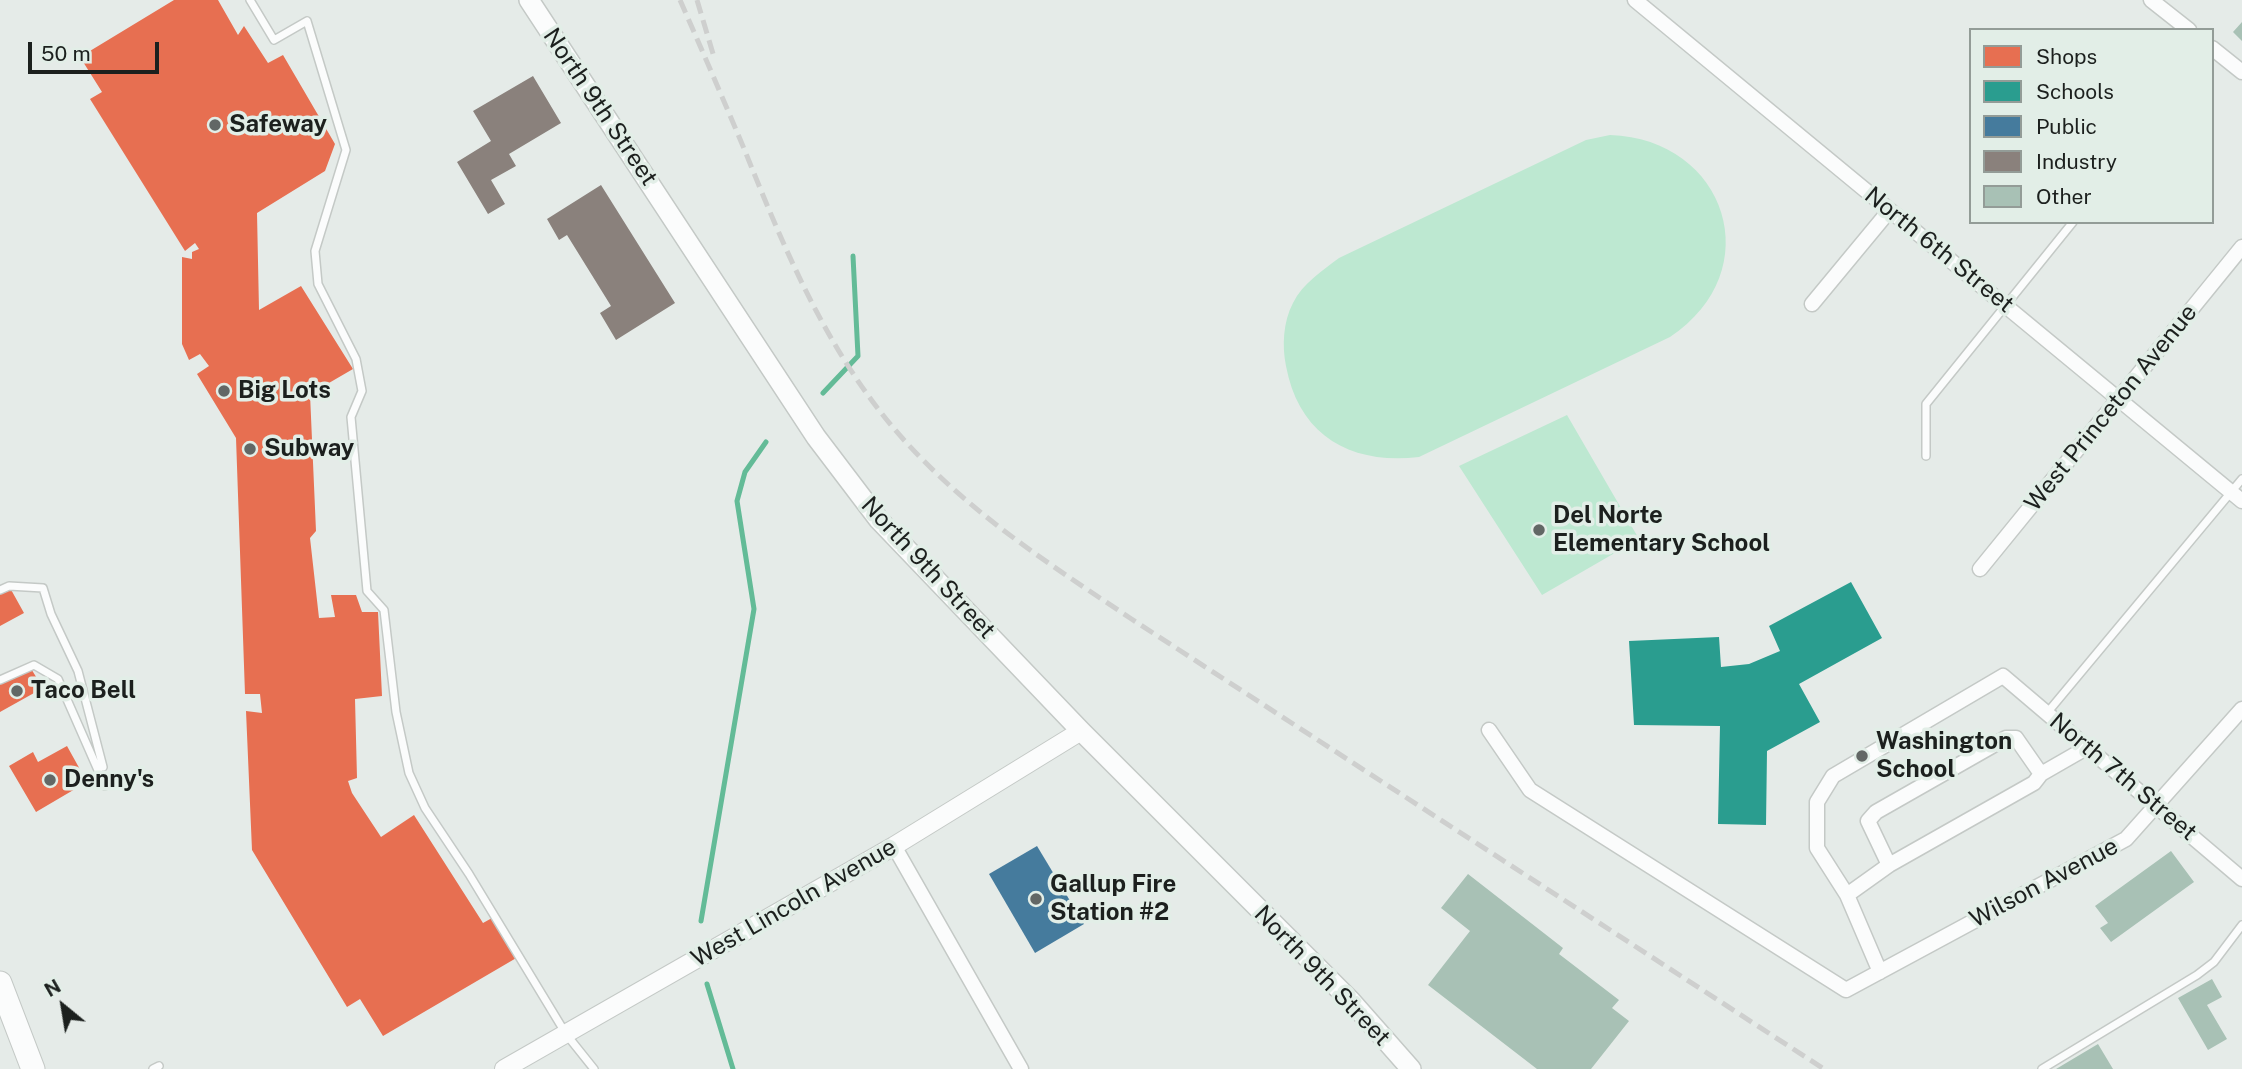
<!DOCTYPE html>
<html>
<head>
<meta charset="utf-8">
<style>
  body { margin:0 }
  #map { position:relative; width:2242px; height:1069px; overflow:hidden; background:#e5ebe8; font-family:"Public Sans",sans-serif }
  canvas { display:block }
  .legend { position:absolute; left:1969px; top:28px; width:245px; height:196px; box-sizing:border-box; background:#e2eee7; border:2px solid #939c97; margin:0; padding:9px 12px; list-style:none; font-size:21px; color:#1c201e }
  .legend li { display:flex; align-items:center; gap:14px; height:35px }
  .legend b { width:35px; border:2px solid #939c97 }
  .north { position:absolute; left:28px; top:971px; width:70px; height:70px; -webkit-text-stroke:5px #e2eee7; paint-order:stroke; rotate:330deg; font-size:19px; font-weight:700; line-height:28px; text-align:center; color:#1c201e }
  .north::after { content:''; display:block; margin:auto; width:24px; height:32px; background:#1c201e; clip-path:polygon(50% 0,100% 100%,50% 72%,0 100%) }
  .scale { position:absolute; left:28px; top:42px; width:131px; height:32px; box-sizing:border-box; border:4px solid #1c201e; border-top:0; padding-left:9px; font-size:21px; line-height:24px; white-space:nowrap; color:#1c201e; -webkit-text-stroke:5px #e2eee7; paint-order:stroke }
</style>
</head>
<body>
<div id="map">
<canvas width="2242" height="1069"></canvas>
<ul class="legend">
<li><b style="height:19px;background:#e76f51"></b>Shops</li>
<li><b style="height:19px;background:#2a9d8f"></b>Schools</li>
<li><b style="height:19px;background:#457b9d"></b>Public</li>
<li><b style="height:19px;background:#8a817c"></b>Industry</li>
<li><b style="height:19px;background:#a8c1b5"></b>Other</li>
</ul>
<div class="north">N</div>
<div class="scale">50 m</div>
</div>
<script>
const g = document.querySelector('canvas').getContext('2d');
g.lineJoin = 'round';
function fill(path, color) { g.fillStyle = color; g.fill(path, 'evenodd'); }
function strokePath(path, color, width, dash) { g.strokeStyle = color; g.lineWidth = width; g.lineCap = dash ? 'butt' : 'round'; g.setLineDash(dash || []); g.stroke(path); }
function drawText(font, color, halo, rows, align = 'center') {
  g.font = font + ' "Public Sans",sans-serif'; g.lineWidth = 7; g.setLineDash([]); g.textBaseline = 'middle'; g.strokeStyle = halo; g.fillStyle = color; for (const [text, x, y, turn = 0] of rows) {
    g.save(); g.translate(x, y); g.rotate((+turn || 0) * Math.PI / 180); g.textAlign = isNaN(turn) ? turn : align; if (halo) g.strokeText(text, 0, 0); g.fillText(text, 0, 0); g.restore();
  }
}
const green = new Path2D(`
  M1610 135C1727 139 1770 271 1670 337L1419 457C1351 465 1299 436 1286 366 1282 346 1283 322 1293 303 1303 283 1322 271 1339 258L1586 140Z
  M1567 415 1639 539 1542 595 1459 466Z`);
const shops = new Path2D(`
  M174 0H218L238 35 244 26 268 63 283 55 335 144 325 171 257 213 259 310 301 286 353 369 310 394 316 531 310 538 319 618 335 617 331 595H356L362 612H378L382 696 355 699 357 778 348 781 352 793 381 837 414 815 483 923 492 918 518 957 383 1036 360 999 347 1007 252 850 246 711 262 713 260 694H245L236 438 197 374 209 366 200 354 189 360 182 344V257L192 259V252L199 249 195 243 185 251 90 99 102 92 80 57Z
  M9 586 24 613 0 626V592Z
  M30 667 43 688 0 712V684Z
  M67 746 87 782 36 812 9 766 33 752 38 762Z`);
const schools = new Path2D(`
  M1851 582 1882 638 1799 684 1820 722 1767 751 1766 825 1718 824 1720 726 1634 725 1629 641 1719 637 1721 667 1749 664 1780 651 1769 626Z`);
const public = new Path2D(`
  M1037 846 1084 924 1035 953 989 874Z`);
const industry = new Path2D(`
  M533 76 561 123 509 154 516 166 491 180 505 204 488 214 457 162 491 141 473 111Z
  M601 185 675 303 616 340 600 313 611 306 567 235 559 240 547 219Z`);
const stream = new Path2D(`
  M823 393 858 356 853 256
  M701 921 754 609 737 501 745 472 766 442
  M707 984 733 1069`);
const building = new Path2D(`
  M2242 22V41L2233 32Z
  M2171 851 2194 882 2111 942 2100 928 2108 923 2095 906Z
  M1468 874 1563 948 1559 954 1619 1000 1612 1008 1629 1021 1591 1069H1537L1428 985 1470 931 1441 908Z
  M2212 979 2222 997 2207 1005 2227 1039 2208 1050 2178 998Z
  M2098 1044 2113 1069H2056Z`);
const service = new Path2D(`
  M250 0 274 40 307 21 346 150 315 251 318 284 356 359 362 391 351 417 367 591 384 610 396 712 409 773 425 808 469 874 566 1034 594 1069
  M1926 456V404L2073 222
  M0 590 9 586 43 588 51 614 78 671 103 767
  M0 680 34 665 58 679 105 786
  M2047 713 2242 479
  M153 1069 159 1066
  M2042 1069 2197 975 2214 962 2242 925`);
const minor = new Path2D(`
  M1635 0 2242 501
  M2151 0 2189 30
  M2212 48 2242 72
  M1812 304 1889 211
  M1980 569 2242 247
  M1489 730 1530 790 1846 990 2126 839 2242 709
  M894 846 1021 1069
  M1889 865 1868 821 1876 812 2006 738H2016L2041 774
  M1847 895 1889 865 2034 783 2041 774 2088 747
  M1880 972 1847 895 1817 848V802L1833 776 2003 676 2242 879`);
const tertiary = new Path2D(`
  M504 1069 894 846 1081 731`);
const secondary = new Path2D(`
  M529 0 816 437 879 520 1081 731 1351 1001 1411 1069`);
const trunk = new Path2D(`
  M0 983 33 1069`);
const rail = new Path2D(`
  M680 0C702 50 724 101 745 151 790 263 837 375 924 461 985 523 1058 570 1130 618L1824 1069
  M697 0 714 57`);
const markers = [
  [215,125,7,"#626765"],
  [224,391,7,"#626765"],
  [250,449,7,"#626765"],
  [1539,530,7,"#626765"],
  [17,691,7,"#626765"],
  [1862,756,7,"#626765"],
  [50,780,7,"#626765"],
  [1036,899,7,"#626765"]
];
const streetNames = [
  ["North 9th Street",600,107,56],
  ["North 6th Street",1939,250,39],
  ["West Princeton Avenue",2111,408,-51],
  ["North 9th Street",928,568,47],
  ["North 7th Street",2123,777,40],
  ["Wilson Avenue",2044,883,-28],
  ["West Lincoln Avenue",794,903,-30],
  ["North 9th Street",1322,976,46]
];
const poiNames = [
  ["Safeway",229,125],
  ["Big Lots",238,391],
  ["Subway",264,449],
  ["Del Norte",1553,516],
  ["Elementary School",1553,544],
  ["Taco Bell",31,691],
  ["Washington",1876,742],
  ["School",1876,770],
  ["Denny's",64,780],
  ["Gallup Fire",1050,885],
  ["Station #2",1050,913]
];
fill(green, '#bde8d1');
fill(shops, '#e76f51');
fill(schools, '#2a9d8f');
fill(public, '#457b9d');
fill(industry, '#8a817c');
strokePath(stream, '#63bb97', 5);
fill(building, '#a8c1b5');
strokePath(service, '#c4c9c6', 10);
strokePath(minor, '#c4c9c6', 17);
strokePath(tertiary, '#c4c9c6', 20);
strokePath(secondary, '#c4c9c6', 22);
strokePath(trunk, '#c4c9c6', 25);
strokePath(service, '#fbfcfc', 7);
strokePath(minor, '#fbfcfc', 14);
strokePath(tertiary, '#fbfcfc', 18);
strokePath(secondary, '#fbfcfc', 19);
strokePath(trunk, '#fbfcfc', 23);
strokePath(rail, '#cecfce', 5, [14, 7]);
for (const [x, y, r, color] of markers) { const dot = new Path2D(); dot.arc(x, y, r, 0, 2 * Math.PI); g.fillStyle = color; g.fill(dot); strokePath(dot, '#e2eee7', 2.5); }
drawText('24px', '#1c201e', '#e2eee7', streetNames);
drawText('bold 24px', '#1c201e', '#e2eee7', poiNames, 'left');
</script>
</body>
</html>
